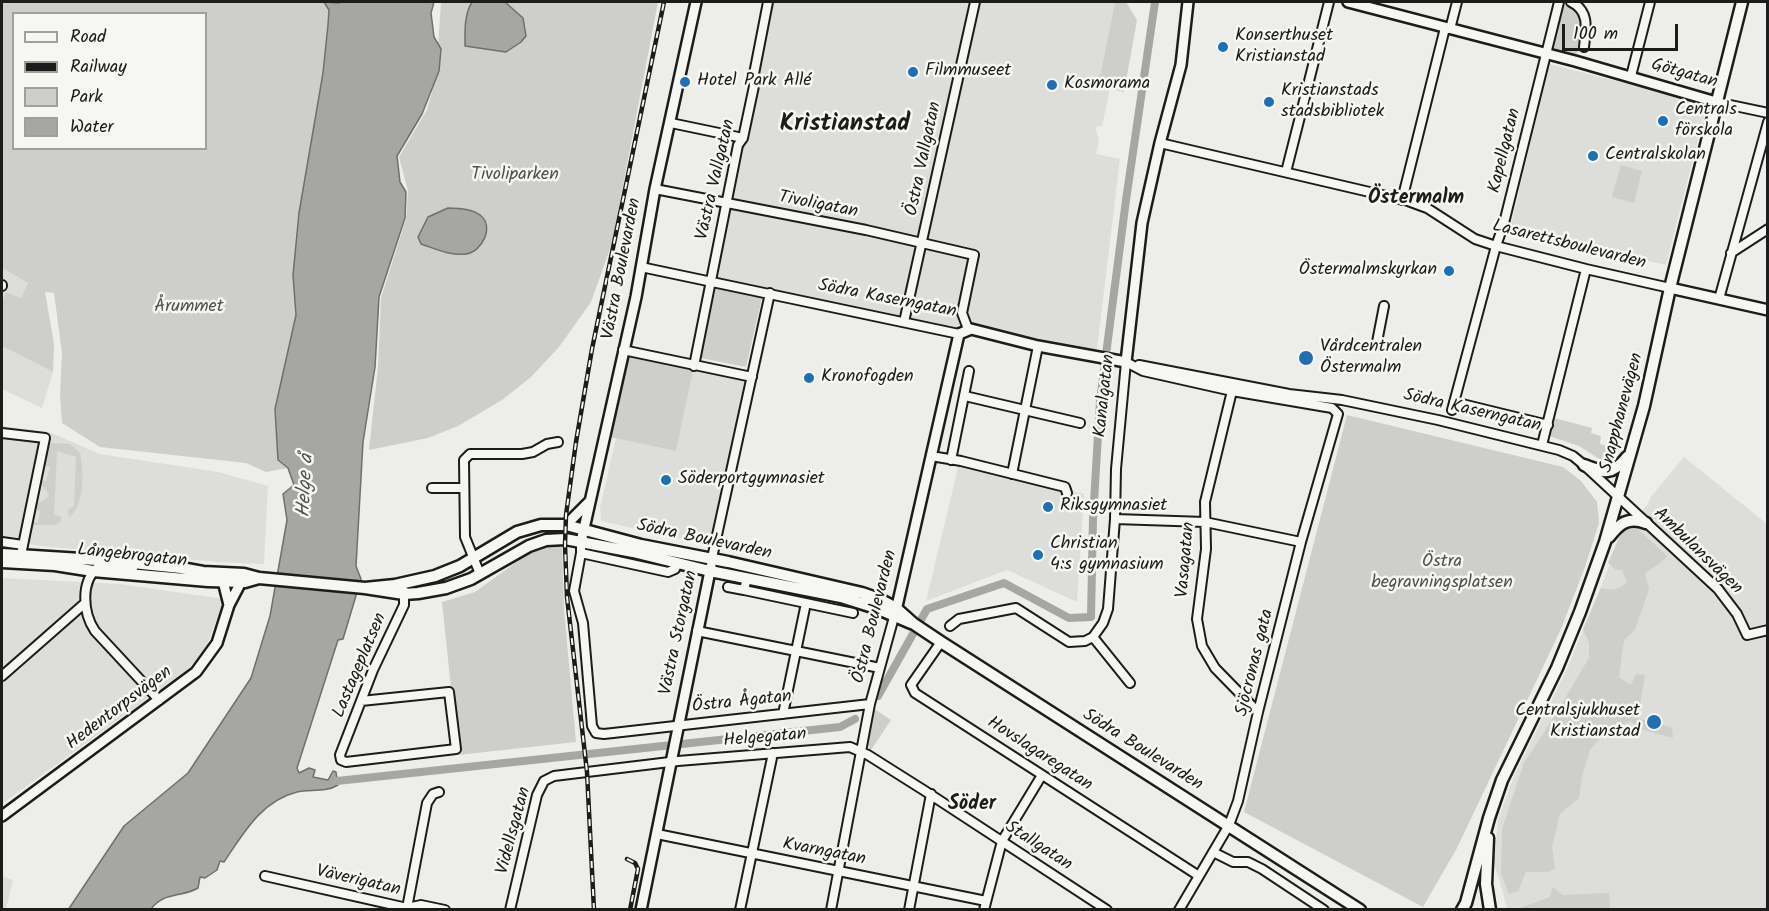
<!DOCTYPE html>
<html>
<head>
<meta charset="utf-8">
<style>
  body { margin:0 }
  #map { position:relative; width:1769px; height:911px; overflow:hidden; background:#edede9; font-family:Kalam,sans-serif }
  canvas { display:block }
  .frame { position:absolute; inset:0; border:3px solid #1c1c1c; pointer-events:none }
  .legend { position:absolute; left:12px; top:12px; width:195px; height:138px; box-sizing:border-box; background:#f6f6f2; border:2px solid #9f9f9c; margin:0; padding:8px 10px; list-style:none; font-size:18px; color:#1c1c1c }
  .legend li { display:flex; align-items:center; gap:12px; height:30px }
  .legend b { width:30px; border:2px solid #9f9f9c }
  .scale { position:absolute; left:1562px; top:24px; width:116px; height:27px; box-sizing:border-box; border:3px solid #1c1c1c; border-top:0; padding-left:8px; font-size:18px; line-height:21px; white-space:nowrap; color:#1c1c1c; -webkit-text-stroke:4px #f6f6f2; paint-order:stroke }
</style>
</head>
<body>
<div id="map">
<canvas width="1769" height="911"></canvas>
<div class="frame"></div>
<ul class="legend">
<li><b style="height:8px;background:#f6f6f2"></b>Road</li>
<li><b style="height:8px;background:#1c1c1c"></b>Railway</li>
<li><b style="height:16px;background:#cececb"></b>Park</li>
<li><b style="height:16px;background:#a6a6a3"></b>Water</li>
</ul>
<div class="scale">100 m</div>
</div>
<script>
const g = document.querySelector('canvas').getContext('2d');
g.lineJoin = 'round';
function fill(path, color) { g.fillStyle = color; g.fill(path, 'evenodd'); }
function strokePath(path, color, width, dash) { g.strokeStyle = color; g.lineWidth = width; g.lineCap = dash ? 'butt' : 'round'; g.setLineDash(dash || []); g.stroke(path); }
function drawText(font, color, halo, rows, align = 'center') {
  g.font = font + ' Kalam,sans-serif'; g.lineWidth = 5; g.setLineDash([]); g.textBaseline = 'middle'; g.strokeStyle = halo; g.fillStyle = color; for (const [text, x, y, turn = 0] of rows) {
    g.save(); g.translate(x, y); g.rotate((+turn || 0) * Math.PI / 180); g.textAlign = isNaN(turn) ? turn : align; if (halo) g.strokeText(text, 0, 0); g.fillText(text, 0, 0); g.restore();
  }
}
const built = new Path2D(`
  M768 2H1115L1100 76 1096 85 1110 89 1102 126 1095 127 1099 141 1096 154 1120 159 1096 357 711 277Z
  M1549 64 1707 104 1666 265 1510 229Z
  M2 268 28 283 21 299 6 292 2 301Z
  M2 346 53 372 42 408 2 389Z
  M693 369 746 380 713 546 601 521 600 508 616 438 676 451Z
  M2 426 49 432 100 454 218 472 268 486 264 564 219 562 41 546 2 539Z
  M1684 457 1767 524V909H1507L1504 896 1494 863 1498 820 1515 774 1567 669 1624 530 1648 504 1650 498Z
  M959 464 1084 494 1077 602 1007 570 926 601Z
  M2 578 120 584 224 599 206 648 187 670 2 804Z
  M2 876 13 880 6 909H2Z`);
const green = new Path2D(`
  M2 2H379L278 461 288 468 266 472 246 463 100 447 62 423 60 395 62 353 54 293 45 292 54 344 53 372 2 346V301L6 292 21 298 28 283 2 268ZM14 14H206V148H14Z
  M441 2H658L612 243 591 302 559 347 531 377 502 400 458 426 428 438 369 450 378 367 381 298 406 219 408 191 399 157 427 110 436 77Z
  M1115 2H1126L1137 20 1124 92 1096 85 1098 75 1100 76Z
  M1564 4 1575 7 1581 18 1579 51 1573 57 1557 53 1553 50V43Z
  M1621 165 1642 171 1634 203 1612 197Z
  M716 287 762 298 746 367 701 358Z
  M623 350 694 366 676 451 605 436Z
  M1347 415 1563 467 1581 481 1597 502 1599 523 1585 567 1561 629 1457 848 1423 907 1244 812Z
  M1554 418 1592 428 1591 433 1601 436 1600 444 1616 448C1612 455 1609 458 1601 460L1579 446 1549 436Z
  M49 443 70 444 80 453C84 473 85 503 69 518L68 510 74 506 76 457 57 451 54 515 61 516V521L56 525H32L33 522H38L40 511 36 509 37 504 47 498 49 494 41 484V480L46 481 50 467 44 465Z
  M1632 527 1638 529 1667 556C1661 564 1653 567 1645 574L1649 589 1635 630 1624 640 1619 677 1631 685 1636 674 1645 675 1638 718 1672 728 1673 738 1639 729 1631 721 1604 733 1590 750 1582 777 1579 798 1560 814 1552 847 1555 868 1548 872H1526L1518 891 1509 894 1501 873 1502 829 1524 763 1554 717 1589 658V643L1583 629 1601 588C1612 591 1619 590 1627 582L1622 570H1616L1608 563 1623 529Z
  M551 545 562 546 564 610 576 742 458 755 442 602 475 592 533 550Z
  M873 708 891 720 871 750C862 740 871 720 873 708Z
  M1553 887 1563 895 1609 893 1610 909H1517L1550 897Z`);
const water = new Path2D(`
  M324 2 339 3 340 2H434L431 13 434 37 441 49 439 71 422 114 397 156 400 182 406 192 405 218 379 297 375 367 363 442 356 566 361 579 343 639 338 640 297 768 299 773 309 768 315 770 313 777 328 780 333 771 336 772 338 785C325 793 310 789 297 792 261 801 243 834 224 862L220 861 217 870 205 878 200 877 198 888C181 898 165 891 151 909L68 910 124 826 188 773 251 678 270 616 287 520 283 494 294 485 288 468 278 460 275 409 296 315 293 275 299 213 323 73 328 25 329 10Z
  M472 2H505L523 18 526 36 521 42 506 52 465 46C465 31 464 15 472 2Z
  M448 208C458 208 472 209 480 215 495 226 482 252 466 254 451 256 436 249 421 244L418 237 428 217Z`);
const canal = new Path2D(`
  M878 696 927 609 1004 583 1069 618 1091 617 1093 519 1100 401 1126 200 1155 2
  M337 781 840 727 855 719`);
const minor = new Path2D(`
  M1571 2C1590 11 1586 29 1584 47
  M1450 29 1457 2
  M1631 76 1650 2
  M1716 102 1768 113
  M671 123 743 138
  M1160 143 1408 201 1427 208 1475 239 1496 246 1586 269 1670 288
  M1286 172 1329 2
  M655 189 866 230 974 255 962 313 968 329
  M1402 200 1445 28
  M1731 253 1768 229
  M641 267 959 334
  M2 285V286
  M1719 299 1768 122
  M904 322 975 2
  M1377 342 1384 306
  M623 350 752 377
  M1126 362 1143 371 1232 391 1332 408 1338 414 1301 542 1258 712 1238 801 1229 825 1179 910
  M1139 365 1289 394 1342 400 1438 420 1559 450 1573 456 1584 465 1718 589 1737 614 1747 635 1768 630
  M694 366 738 145 743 138 754 86 753 79 768 2
  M1232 391 1205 502 1206 549 1197 619 1202 646 1215 668 1258 712
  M965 396 1080 423
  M1454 402 1548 425
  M1452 410 1496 246 1504 223 1559 2
  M2 433 45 438 21 555
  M1542 445 1586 269
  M931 456 961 461 1065 487 1067 493
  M951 460 969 371
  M1012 474 1038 346
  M432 488H463
  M1115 519 1205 522 1301 542
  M2 542 23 545
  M581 542V553L574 591 583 623 592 726 596 733 604 734 870 704
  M581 553 668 572 675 569 678 563
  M712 558 770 293
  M133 568 98 567C80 582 83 613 95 631L159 700
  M480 574 465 537 464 460 470 454H522L533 452 547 444 558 442
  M747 578 744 590 853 613
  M728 587 744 590
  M950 626 959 619 1016 608 1069 642 1085 641 1093 637 1103 623 1108 609 1115 519 1116 469 1126 362
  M697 631 880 668
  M1093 637 1130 683
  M941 642 911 685 915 693 1199 876
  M2 676 84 604
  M361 701 449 692 456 749 346 762 341 760 340 755 373 670 404 605V591
  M783 714 806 603
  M657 834 986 901
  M1213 852 1233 862H1248L1262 869 1324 910
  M265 876 407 908 421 905 445 910
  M407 908 427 803 433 794 439 792
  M510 910 537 795 544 781 554 776 678 761 850 747 868 755 925 791 1107 910
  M740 910 773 753
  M831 910 870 704 894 617
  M909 910 931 794
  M984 910 1002 841 1042 775`);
const tertiary = new Path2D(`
  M1348 2 1575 61 1716 102
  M1670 288 1768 310
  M566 525 589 502
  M581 542 636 297 655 189 696 2
  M219 577 224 585 229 605
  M895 615 959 334 971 329 1038 346 1126 362 1142 223 1160 143 1181 65 1188 2
  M2 816 196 672 217 643 229 605 241 582
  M641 910 711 566`);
const secondary = new Path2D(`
  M1584 465C1604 473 1612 476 1627 457
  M1609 537C1619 524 1628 516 1646 523
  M2 554 113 561 181 568 203 572 244 574 259 578 365 588 404 594 418 593 446 588 471 579 529 546 546 540 565 539 633 552 710 571 841 597 876 608 911 623
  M2 562 55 565 93 571 208 581 245 582 259 578
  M365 588 395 585 435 576 460 566 517 532 541 525H566L641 545 728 562 862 593 879 599 896 608 914 624 941 642 1360 910
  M1488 838 1486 884 1490 910
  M1462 910 1466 903 1489 818 1502 780 1557 668 1580 612 1605 542 1644 406 1670 288 1742 2`);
const rail = new Path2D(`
  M627 859 635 863 638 869 630 910
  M594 910 587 772 567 597 565 545 566 515 576 442 592 349 664 2`);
const markers = [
  [1223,47,6,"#1f6fb2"],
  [913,72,6,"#1f6fb2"],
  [685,82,6,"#1f6fb2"],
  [1052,85,6,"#1f6fb2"],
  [1269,102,6,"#1f6fb2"],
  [1663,121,6,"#1f6fb2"],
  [1593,156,6,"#1f6fb2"],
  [1449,271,6,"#1f6fb2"],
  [1306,358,8,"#1f6fb2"],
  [809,378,6,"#1f6fb2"],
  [666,480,6,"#1f6fb2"],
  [1048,507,6,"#1f6fb2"],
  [1038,555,6,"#1f6fb2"],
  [1654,722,8,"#1f6fb2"]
];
const poiNames = [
  ["Konserthuset",1235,37],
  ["Kristianstad",1235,58],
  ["Filmmuseet",925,72],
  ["Hotel Park Allé",697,82],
  ["Kosmorama",1064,85],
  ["Kristianstads",1281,92],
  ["stadsbibliotek",1281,113],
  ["Centrals",1675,111],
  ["förskola",1675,132],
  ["Centralskolan",1605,156],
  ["Östermalmskyrkan",1437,271,"right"],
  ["Vårdcentralen",1320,348],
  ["Östermalm",1320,369],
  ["Kronofogden",821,378],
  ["Söderportgymnasiet",678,480],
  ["Riksgymnasiet",1060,507],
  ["Christian",1050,545],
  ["4:s gymnasium",1050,566],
  ["Centralsjukhuset",1640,712,"right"],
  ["Kristianstad",1640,733,"right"]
];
const streetNames = [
  ["Götgatan",1684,75,16],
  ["Kapellgatan",1506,151,-76],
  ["Östra Vallgatan",925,159,-78],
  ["Västra Vallgatan",717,180,-77],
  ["Tivoligatan",818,206,11],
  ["Lasarettsboulevarden",1569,246,14],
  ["Västra Boulevarden",623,269,-79],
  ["Södra Kaserngatan",887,300,11],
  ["Kanalgatan",1106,396,-84],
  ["Södra Kaserngatan",1472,412,13],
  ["Snapphanevägen",1623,413,-75],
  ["Södra Boulevarden",704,541,12],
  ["Ambulansvägen",1697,552,44],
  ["Långebrogatan",132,557,6],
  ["Vasagatan",1187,560,-85],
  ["Östra Boulevarden",876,617,-76],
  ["Västra Storgatan",680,633,-78],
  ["Sjöcronas gata",1256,663,-76],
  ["Lastageplatsen",361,666,-67],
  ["Östra Ågatan",742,703,-6],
  ["Hedentorpsvägen",120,709,-37],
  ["Helgegatan",765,739,-5],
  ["Södra Boulevarden",1142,751,32],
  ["Hovslagaregatan",1039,755,33],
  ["Videllsgatan",515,831,-75],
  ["Stallgatan",1038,847,33],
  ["Kvarngatan",824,853,11],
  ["Väverigatan",358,882,13]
];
const parkNames = [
  ["Tivoliparken",515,176],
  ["Årummet",189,308],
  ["Östra",1442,563],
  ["begravningsplatsen",1442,584]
];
const neighbourhoodNames = [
  ["Östermalm",1416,200],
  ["Söder",972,806]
];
const waterNames = [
  ["Helge å",307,486,-87]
];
const districtNames = [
  ["Kristianstad",845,126]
];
fill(built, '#ddddda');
fill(green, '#cececb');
fill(water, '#a6a6a3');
strokePath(water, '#6f6f6d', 1.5);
strokePath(canal, '#a6a6a3', 8);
strokePath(minor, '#1c1c1c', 12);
strokePath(tertiary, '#1c1c1c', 14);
strokePath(secondary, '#1c1c1c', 15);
strokePath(minor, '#f6f6f2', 8);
strokePath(tertiary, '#f6f6f2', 9);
strokePath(secondary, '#f6f6f2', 10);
strokePath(rail, '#1c1c1c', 4.5);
strokePath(rail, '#f6f6f2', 2, [7]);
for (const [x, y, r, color] of markers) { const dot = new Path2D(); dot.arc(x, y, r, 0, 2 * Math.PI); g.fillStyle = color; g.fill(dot); strokePath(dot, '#f6f6f2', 2); }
drawText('18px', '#1c1c1c', '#f6f6f2', poiNames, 'left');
drawText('18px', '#1c1c1c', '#f6f6f2', streetNames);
drawText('18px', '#515151', '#f6f6f2', parkNames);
drawText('bold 20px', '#1c1c1c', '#f6f6f2', neighbourhoodNames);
drawText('italic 20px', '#535352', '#f6f6f2', waterNames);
drawText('bold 24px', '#1c1c1c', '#f6f6f2', districtNames);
</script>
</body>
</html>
